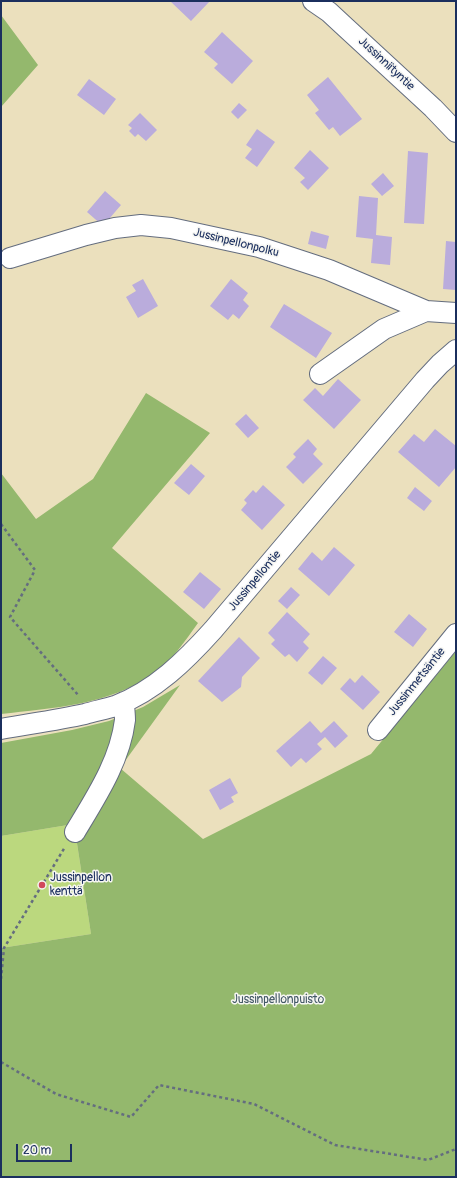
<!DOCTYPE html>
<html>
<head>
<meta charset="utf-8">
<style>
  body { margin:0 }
  #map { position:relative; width:457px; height:1178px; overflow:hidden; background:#ebe0bd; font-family:Pangolin,sans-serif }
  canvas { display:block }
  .frame { position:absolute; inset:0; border:2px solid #1b2f5e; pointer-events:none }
  .scale { position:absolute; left:16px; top:1144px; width:56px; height:18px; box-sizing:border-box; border:2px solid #1b2f5e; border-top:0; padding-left:5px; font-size:12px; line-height:14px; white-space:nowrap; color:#1b2f5e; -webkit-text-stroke:3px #f6f6f2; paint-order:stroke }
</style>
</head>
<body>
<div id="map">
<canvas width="457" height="1178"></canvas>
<div class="frame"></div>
<div class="scale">20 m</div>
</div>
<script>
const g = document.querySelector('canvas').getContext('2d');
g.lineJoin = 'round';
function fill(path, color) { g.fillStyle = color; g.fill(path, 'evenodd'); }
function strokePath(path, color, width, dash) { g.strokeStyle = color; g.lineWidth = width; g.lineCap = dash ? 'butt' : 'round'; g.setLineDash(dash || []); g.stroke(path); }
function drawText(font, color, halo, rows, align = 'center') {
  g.font = font + ' Pangolin,sans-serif'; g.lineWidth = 3; g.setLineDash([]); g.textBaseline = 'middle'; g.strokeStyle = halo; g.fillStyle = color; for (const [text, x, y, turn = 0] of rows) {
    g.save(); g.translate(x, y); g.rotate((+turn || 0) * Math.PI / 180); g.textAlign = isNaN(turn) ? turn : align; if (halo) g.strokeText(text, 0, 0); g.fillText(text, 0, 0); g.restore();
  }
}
const green = new Path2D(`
  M74 824 91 934 1 948V836Z`);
const forest = new Path2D(`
  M1 15 38 65 1 107Z
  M146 393 210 433 112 548 198 623C185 641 172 661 153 674 109 705 53 708 1 714V473L36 519 93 479Z
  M456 651V1177H1V948L91 934 74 824 1 836V743L72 730 109 721 143 707 180 685 120 768 203 839 371 754Z`);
const building = new Path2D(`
  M170 1H210L191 21Z
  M222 32 253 61 232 84 214 68 218 64 204 52Z
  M328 77 362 119 340 136 333 127 329 130 315 113 319 110 307 95Z
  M89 79 116 99 104 115 77 95Z
  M239 103 247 110 238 119 231 112Z
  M140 113 157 130 146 141 138 134 135 137 129 131 132 128 128 125Z
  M257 129 275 142 257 167 245 158 252 149 246 145Z
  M310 150 329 168 308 190 300 182 305 178 294 168Z
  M408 151 428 153 424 224 404 223Z
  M383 173 394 186 382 196 371 184Z
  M105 191 121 205 103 226 87 212Z
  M359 196 378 198 376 235 392 237 390 265 371 263 373 239 356 237Z
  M311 231 329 236 326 249 308 244Z
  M446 241 456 242V290L443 289Z
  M143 279 158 306 138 318 126 297 136 291 132 285Z
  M231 279 248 293 243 300 249 306 239 319 233 314 228 320 210 306Z
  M284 304 332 333 316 358 270 327Z
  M338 379 361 400 334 429 303 400 315 388 323 396Z
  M246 414 259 428 248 438 235 424Z
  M435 429 456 446V467L439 487 398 452 414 434 424 442Z
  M308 439 317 449 313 454 323 464 303 484 286 467 296 457 293 454Z
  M191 464 205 476 189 495 174 483Z
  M263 485 285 505 262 530 241 510 247 503 244 500 253 490 256 493Z
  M415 487 432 501 424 511 407 498Z
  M334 547 355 565 329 596 298 569 312 552 322 561Z
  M200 572 221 589 204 609 183 592Z
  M291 587 300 595 287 609 278 601Z
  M287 612 310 634 303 642 309 648 297 662 289 654 285 657 271 644 275 640 268 633Z
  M409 614 427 629 413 647 394 632Z
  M239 637 260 658 242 677 241 687 222 702 198 681Z
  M323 656 337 668 322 685 308 673Z
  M362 675 380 692 363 710 340 689 350 678 355 683Z
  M310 721 321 733 334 721 348 736 335 748 325 737 317 744 322 749 306 763 301 758 291 767 276 751Z
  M230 778 238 793 231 797 234 802 220 810 209 790Z`);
const path = new Path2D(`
  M1 524 35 570 10 617 79 696
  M1 979 4 948 65 847
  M1 1062 56 1094 131 1117 159 1085 254 1104 335 1145 428 1160 456 1149`);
const minor = new Path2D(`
  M313 1 329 12 343 25 433 108 456 132
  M10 258 86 235 115 228 141 225 171 228 259 247 329 270 426 311 456 313
  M320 374 384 329 426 311
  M1 729C29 724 58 720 85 714 95 711 106 709 115 706 155 691 186 660 213 630L425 380 440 364 456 350
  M378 730 456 634
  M75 832C96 797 120 761 125 720 125 714 124 708 124 702`);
const markers = [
  [42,885,4,"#d1495b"]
];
const streetNames = [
  ["Jussinniityntie",386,64,43],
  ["Jussinpellonpolku",236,243,14],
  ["Jussinpellontie",255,581,-50],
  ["Jussinmetsäntie",417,682,-51]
];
const poiNames = [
  ["Jussinpellon",50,878],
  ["kenttä",50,892]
];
const parkNames = [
  ["Jussinpellonpuisto",278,1000]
];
fill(green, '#bbd87e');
fill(forest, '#94b86d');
fill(building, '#baacdc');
strokePath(minor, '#646d7f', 22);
strokePath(path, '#646d7f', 2.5, [3, 3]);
strokePath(minor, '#fff', 20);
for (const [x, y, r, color] of markers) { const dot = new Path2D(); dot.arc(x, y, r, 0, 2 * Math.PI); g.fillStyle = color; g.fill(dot); strokePath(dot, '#f6f6f2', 1.5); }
drawText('12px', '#1b2f5e', '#f6f6f2', streetNames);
drawText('12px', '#1b2f5e', '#f6f6f2', poiNames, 'left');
drawText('12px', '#435966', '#f6f6f2', parkNames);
</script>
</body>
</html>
